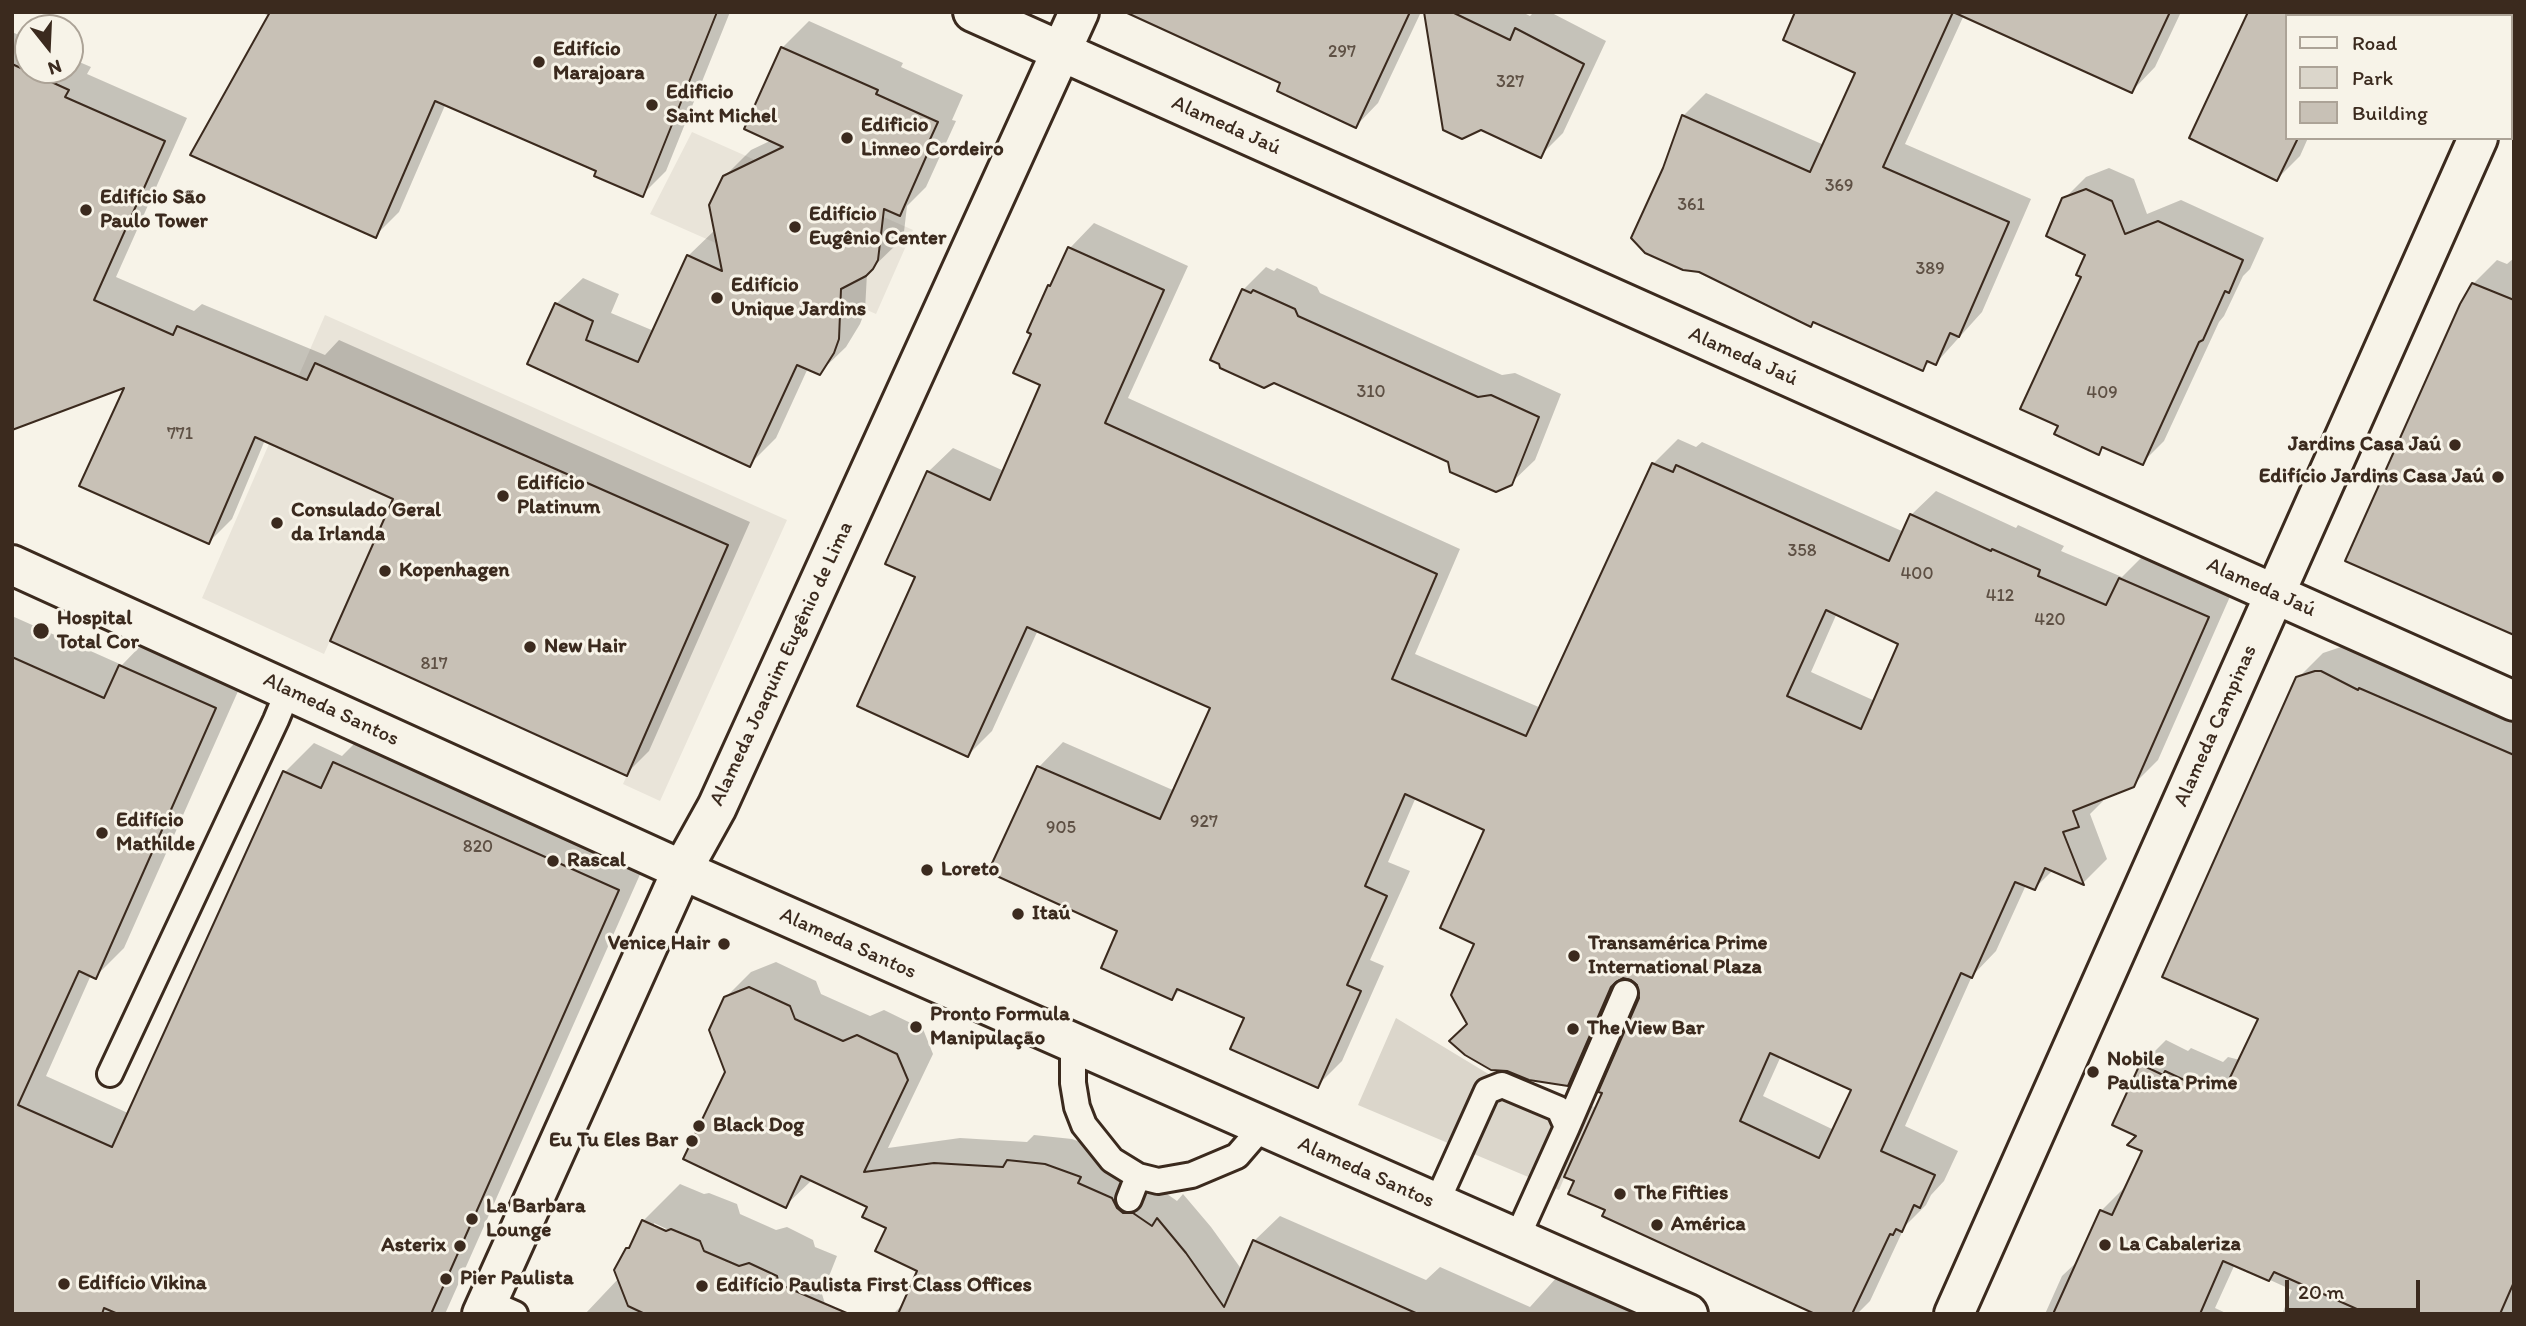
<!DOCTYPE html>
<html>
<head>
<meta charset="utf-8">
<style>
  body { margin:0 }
  #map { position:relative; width:2526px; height:1326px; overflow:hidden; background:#f7f3e8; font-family:Itim,sans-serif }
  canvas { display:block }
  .frame { position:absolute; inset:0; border:14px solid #3b2a1e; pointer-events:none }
  .legend { position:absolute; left:2285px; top:14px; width:228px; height:126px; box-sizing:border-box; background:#f7f3e8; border:2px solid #aca397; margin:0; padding:9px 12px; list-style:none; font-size:21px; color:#3b2a1e }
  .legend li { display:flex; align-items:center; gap:14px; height:35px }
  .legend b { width:35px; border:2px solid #aca397 }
  .north { position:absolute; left:14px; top:14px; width:70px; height:70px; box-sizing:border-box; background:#f7f3e8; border:2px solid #aca397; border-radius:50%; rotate:162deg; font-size:19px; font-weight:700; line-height:28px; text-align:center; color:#3b2a1e }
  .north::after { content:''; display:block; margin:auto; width:24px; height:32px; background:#3b2a1e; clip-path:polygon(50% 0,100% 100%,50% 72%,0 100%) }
  .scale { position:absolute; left:2285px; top:1280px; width:135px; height:32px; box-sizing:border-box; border:4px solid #3b2a1e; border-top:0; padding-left:9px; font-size:21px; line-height:24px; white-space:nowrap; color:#3b2a1e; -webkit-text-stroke:5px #f7f3e8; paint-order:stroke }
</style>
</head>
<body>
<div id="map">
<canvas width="2526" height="1326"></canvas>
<div class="frame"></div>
<ul class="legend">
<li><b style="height:9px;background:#f7f3e8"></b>Road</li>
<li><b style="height:19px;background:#dbd6cb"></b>Park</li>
<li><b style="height:19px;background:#c8c1b6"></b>Building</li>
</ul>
<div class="north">N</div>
<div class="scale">20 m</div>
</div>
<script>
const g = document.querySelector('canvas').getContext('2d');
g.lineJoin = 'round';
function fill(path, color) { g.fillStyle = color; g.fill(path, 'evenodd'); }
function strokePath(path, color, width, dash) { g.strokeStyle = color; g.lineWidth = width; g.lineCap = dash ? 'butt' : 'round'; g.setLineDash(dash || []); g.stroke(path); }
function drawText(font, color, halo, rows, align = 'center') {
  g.font = font + ' Itim,sans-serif'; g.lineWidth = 6; g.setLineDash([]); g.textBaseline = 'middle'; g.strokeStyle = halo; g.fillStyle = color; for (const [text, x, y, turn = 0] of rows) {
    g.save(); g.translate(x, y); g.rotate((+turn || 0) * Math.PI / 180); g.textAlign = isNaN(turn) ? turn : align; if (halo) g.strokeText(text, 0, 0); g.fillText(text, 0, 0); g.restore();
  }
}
const built = new Path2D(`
  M692 132 913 230 876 314 650 214Z
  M325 315 787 520 660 801 623 784 685 647 387 513 324 654 202 598Z`);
const green = new Path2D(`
  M1396 1018 1495 1078 1595 1107 1559 1190 1358 1105Z`);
const shadow = new Path2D(`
  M260 12H730L666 171 642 195 598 170 446 103 399 212 375 236 269 16Z
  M1170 12H1421L1378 103 1356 126Z
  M1425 12H1522L1530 16 1534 12H1550L1606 41 1563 133 1540 156Z
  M1797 12H2181L2155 67 2132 91 1964 15 1905 144 2031 199 1982 312 1936 363 1931 361 1922 369 1815 321 1811 325 1664 169 1683 116 1706 93 1824 145 1857 72Z
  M2250 12H2368L2366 16H2286V138H2308L2300 156 2277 179Z
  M809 21 903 63 901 67 963 95 952 120 956 121 926 187 907 206 904 232 900 241 867 273 865 311 860 324 846 347 819 373 808 368 776 438 750 464 529 364 556 304 583 278 619 294 611 313 654 331 688 256 716 229 724 177 751 150 772 140 782 48Z
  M12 32 28 39V70H70V58L91 67 87 74 187 118 116 277 194 311 202 304 325 355 339 340 750 522 649 751 626 774 395 498 265 440 232 519 209 542 127 385 12 417Z
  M2109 168 2134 179 2147 214 2181 200 2264 238 2250 269 2243 276 2224 316 2219 322 2164 441 2142 463 2104 446 2098 452 2060 425 2088 254 2064 199 2086 177Z
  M1094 223 1188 266 1128 398 1460 549 1415 654 1541 708 1653 464 1678 439 1696 447 1702 442 1904 532 1911 515 1936 491 2016 528 2018 525 2064 546 2061 551 2122 577 2145 554 2232 592 2158 760 2133 785 2101 798 2103 801 2090 814 2107 859 2083 883 2053 870 2035 888 2026 885 1996 951 1972 976 1905 1126 1958 1151 1944 1181 1931 1195 1926 1205 1905 1226 1870 1301 1857 1314H1820L1607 1209 1604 1091 1641 999 1639 984 1628 977 1592 1060 1568 1085 1469 1023 1486 829 1416 797 1388 862 1410 871 1370 960 1384 966 1342 1061 1317 1086 1246 1018 1181 989 1172 998 1119 930 1039 767 1063 742 1175 791 1212 707 1038 630 992 731 968 755 918 576 928 472 953 448 1004 471 1042 384 1033 334 1049 286 1055 280 1070 248ZM1837 613 1901 643 1875 701 1811 672ZM1781 1056 1854 1089 1834 1130 1763 1096Z
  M2514 258V633L2473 284 2497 260 2507 264Z
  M1266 267 1274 271 1277 268 1317 287 1320 293 1502 375 1515 373 1561 394 1535 460 1511 483 1449 461 1243 290Z
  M12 616 122 665 149 637 243 680 124 948 95 977 91 975 46 1076 130 1114 285 772 314 743 342 756 363 735 646 861 445 1314H12Z
  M2344 646 2384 666 2385 664 2514 720V1310L2512 1314H2282L2292 1290 2235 1264 2215 1308 2228 1314H2045L2062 1276 2080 1259 2101 1211 2126 1186 2144 1151 2139 1135 2141 1065 2166 1040 2188 1051 2191 1048 2223 1062 2228 1057 2240 1060 2260 1019 2297 679 2323 653Z
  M776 962 816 981 821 994 870 1016 884 1010 923 1029 933 1054 888 1148 960 1138 1027 1142 1034 1135 1072 1139 1106 1151 1177 1201 1183 1194 1211 1227 1242 1270 1254 1241 1280 1216 1426 1280 1440 1267 1530 1307 1557 1277 1640 1314H893L906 1301 920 1270 888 1227 869 1206 812 1180 785 1206 727 1072 725 998 751 972Z
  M680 1184 704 1194 709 1193 737 1204 740 1214 776 1230 787 1227 813 1240 815 1247 837 1256 822 1294 826 1307 818 1314H585L619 1278 628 1249 643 1221ZM654 1223 675 1233 673 1236 654 1227Z`);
const building = new Path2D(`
  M270 12H717L643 197 594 176 596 171 435 101 376 238 190 155Z
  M1125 12H1410L1356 128 1277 91 1280 83Z
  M1424 12H1452L1510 40 1515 28 1584 64 1541 158 1481 130 1462 139 1443 130Z
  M1795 12H2170L2132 93 1953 12 1883 167 2009 222 1959 337 1950 333 1936 365 1927 361 1923 371 1813 322 1811 327 1699 272 1683 270 1645 253 1631 238 1663 168 1682 115 1810 172 1855 73 1783 40Z
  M2248 12H2286V138H2298L2277 181 2189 138Z
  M781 47 878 90 876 94 938 122 927 146 930 148 900 216 884 209 878 260 873 269 866 276 841 289 839 339 834 353 820 375 797 365 750 467 527 364 555 303 593 321 586 340 638 362 687 255 722 271 709 205 723 176 783 147 744 129Z
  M12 64 69 90 65 97 165 141 94 300 173 335 177 326 307 380 315 363 728 545 627 776 330 641 393 499 255 437 209 544 79 486 124 388 12 430Z
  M2086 189 2112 201 2125 234 2158 221 2243 260 2229 293 2225 291 2203 340 2199 342 2143 465 2102 447 2099 455 2054 434 2058 426 2020 409 2081 277 2076 275 2085 255 2046 236 2062 198Z
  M1068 247 1164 290 1105 423 1437 574 1392 679 1526 736 1652 463 1673 472 1676 465 1889 561 1910 514 1991 551 1992 549 2040 570 2038 576 2106 605 2119 578 2209 617 2134 787 2073 811 2079 827 2063 832 2084 885 2045 868 2035 890 2015 882 1972 978 1961 973 1881 1151 1935 1175 1920 1208 1914 1205 1902 1232 1896 1229 1893 1235 1890 1234 1852 1314H1815L1602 1216 1605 1210 1568 1194 1574 1181 1564 1177 1602 1093 1598 1092 1639 998 1637 985 1631 980 1623 978 1616 982 1611 987 1568 1086 1529 1080 1507 1071 1491 1070 1465 1055 1449 1041 1467 1024 1451 995 1474 944 1440 928 1484 830 1405 794 1365 886 1387 896 1347 985 1361 991 1318 1088 1230 1049 1244 1018 1177 989 1172 1000 1101 968 1117 931 988 872 1037 766 1160 819 1210 708 1027 627 968 757 857 706 915 577 885 564 927 471 990 500 1040 385 1013 373 1031 334 1027 332 1048 285 1050 286ZM1826 610 1898 644 1861 729 1787 696ZM1770 1053 1851 1090 1819 1158 1740 1121Z
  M2472 283 2514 300V635L2345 561 2460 304Z
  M1242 289 1251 293 1253 290 1295 309 1298 316 1478 397 1491 395 1539 417 1512 485 1496 492 1450 472 1448 462 1350 417 1274 383 1264 388 1220 368 1219 364 1210 360Z
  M12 657 104 698 119 665 216 708 96 979 79 971 18 1105 112 1147 283 771 321 788 333 762 619 890 431 1314H118L104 1308 102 1314H12Z
  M2315 671H2321L2358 690 2359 688 2514 755V1282L2500 1314H2368L2274 1272 2269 1281 2223 1261 2200 1314H2053L2100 1210 2112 1215 2142 1151 2127 1145 2136 1136 2112 1125 2140 1064 2163 1075 2165 1071 2199 1087 2202 1081 2225 1088 2258 1019 2162 977 2296 677Z
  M749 987 790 1006 795 1019 843 1041 857 1035 897 1054 908 1080 864 1172 934 1163 1003 1167 1007 1160 1045 1164 1081 1177 1078 1183 1112 1198 1117 1208 1123 1213H1133L1152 1226 1157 1218 1186 1253 1224 1307 1253 1240 1418 1314H898L917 1271 875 1251 886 1228 862 1217 867 1207 801 1176 786 1208 683 1159 725 1072 709 1030 724 997Z
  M642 1220 666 1231 671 1229 700 1241 704 1251 739 1266 749 1263 777 1276 779 1284 849 1314H645L628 1306 614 1270 626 1248H629Z`);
const service = new Path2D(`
  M1073 1043V1083L1077 1107 1084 1125 1112 1160 1138 1176 1158 1181 1192 1175 1237 1156 1262 1127
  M110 1074 276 720 288 691
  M1567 1127 1625 993
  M1129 1199 1138 1176
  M1436 1204 1487 1091 1502 1085 1559 1109 1567 1127 1516 1240
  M488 1302 515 1314`);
const minor = new Path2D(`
  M973 12 2514 701
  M2510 65 2514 57
  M482 1314 682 870 717 807 1079 12
  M1954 1314 2478 138`);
const tertiary = new Path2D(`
  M12 565 682 870 1688 1314`);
const markers = [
  [539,62,7,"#3b2a1e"],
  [652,105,7,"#3b2a1e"],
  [847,138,7,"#3b2a1e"],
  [86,210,7,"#3b2a1e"],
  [795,227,7,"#3b2a1e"],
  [717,298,7,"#3b2a1e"],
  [2455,445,7,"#3b2a1e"],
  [2498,477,7,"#3b2a1e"],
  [503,496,7,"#3b2a1e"],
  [277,523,7,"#3b2a1e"],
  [385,571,7,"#3b2a1e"],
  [41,631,9,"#3b2a1e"],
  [530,647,7,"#3b2a1e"],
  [102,833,7,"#3b2a1e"],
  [553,861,7,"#3b2a1e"],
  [927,870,7,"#3b2a1e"],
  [1018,914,7,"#3b2a1e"],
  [724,944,7,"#3b2a1e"],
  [1574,956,7,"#3b2a1e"],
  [916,1027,7,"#3b2a1e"],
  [1573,1029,7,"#3b2a1e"],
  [2093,1072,7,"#3b2a1e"],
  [699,1126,7,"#3b2a1e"],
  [692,1141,7,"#3b2a1e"],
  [1620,1194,7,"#3b2a1e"],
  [472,1219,7,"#3b2a1e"],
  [1657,1225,7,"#3b2a1e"],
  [2105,1245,7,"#3b2a1e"],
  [460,1246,7,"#3b2a1e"],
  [446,1279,7,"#3b2a1e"],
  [64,1284,7,"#3b2a1e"],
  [702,1286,7,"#3b2a1e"]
];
const numberNames = [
  ["297",1342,52],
  ["327",1510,82],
  ["369",1839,186],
  ["361",1691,205],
  ["389",1930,269],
  ["310",1371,392],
  ["409",2102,393],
  ["771",180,434],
  ["358",1802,551],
  ["400",1917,574],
  ["412",2000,596],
  ["420",2050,620],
  ["817",434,664],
  ["927",1204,822],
  ["905",1061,828],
  ["820",478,847]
];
const poiNames = [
  ["Edifício",553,50],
  ["Marajoara",553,74],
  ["Edificio",666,93],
  ["Saint Michel",666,117],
  ["Edificio",861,126],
  ["Linneo Cordeiro",861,150],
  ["Edifício São",100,198],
  ["Paulo Tower",100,222],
  ["Edifício",809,215],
  ["Eugênio Center",809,239],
  ["Edifício",731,286],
  ["Unique Jardins",731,310],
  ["Jardins Casa Jaú",2441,445,"right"],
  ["Edifício Jardins Casa Jaú",2484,477,"right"],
  ["Edifício",517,484],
  ["Platinum",517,508],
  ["Consulado Geral",291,511],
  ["da Irlanda",291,535],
  ["Kopenhagen",399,571],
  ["Hospital",57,619],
  ["Total Cor",57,643],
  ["New Hair",544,647],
  ["Edifício",116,821],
  ["Mathilde",116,845],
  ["Rascal",567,861],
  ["Loreto",941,870],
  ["Itaú",1032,914],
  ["Venice Hair",710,944,"right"],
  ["Transamérica Prime",1588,944],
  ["International Plaza",1588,968],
  ["Pronto Formula",930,1015],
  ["Manipulação",930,1039],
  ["The View Bar",1587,1029],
  ["Nobile",2107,1060],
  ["Paulista Prime",2107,1084],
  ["Black Dog",713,1126],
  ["Eu Tu Eles Bar",678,1141,"right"],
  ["The Fifties",1634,1194],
  ["La Barbara",486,1207],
  ["Lounge",486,1231],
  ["América",1671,1225],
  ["La Cabaleriza",2119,1245],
  ["Asterix",446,1246,"right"],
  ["Pier Paulista",460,1279],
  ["Edifício Vikina",78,1284],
  ["Edifício Paulista First Class Offices",716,1286]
];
const streetNames = [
  ["Alameda Jaú",1226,126,24],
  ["Alameda Jaú",1743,357,24],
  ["Alameda Jaú",2261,588,24],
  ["Alameda Joaquim Eugênio de Lima",782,664,-65],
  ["Alameda Santos",331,710,25],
  ["Alameda Campinas",2216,726,-66],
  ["Alameda Santos",848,944,24],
  ["Alameda Santos",1366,1173,24]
];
fill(built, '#e9e4d9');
fill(green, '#dbd6cb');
fill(shadow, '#0003');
fill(building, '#c8c1b6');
strokePath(building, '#3b2a1e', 2);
strokePath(service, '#3b2a1e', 30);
strokePath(minor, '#3b2a1e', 44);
strokePath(tertiary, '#3b2a1e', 44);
strokePath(service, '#f7f3e8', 24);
strokePath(minor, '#f7f3e8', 38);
strokePath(tertiary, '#f7f3e8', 38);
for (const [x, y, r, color] of markers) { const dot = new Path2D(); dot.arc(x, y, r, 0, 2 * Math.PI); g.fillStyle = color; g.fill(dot); strokePath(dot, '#f7f3e8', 2.5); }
drawText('18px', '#5e5044', null, numberNames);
drawText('bold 21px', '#3b2a1e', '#f7f3e8', poiNames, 'left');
drawText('21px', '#3b2a1e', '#f7f3e8', streetNames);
</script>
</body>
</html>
